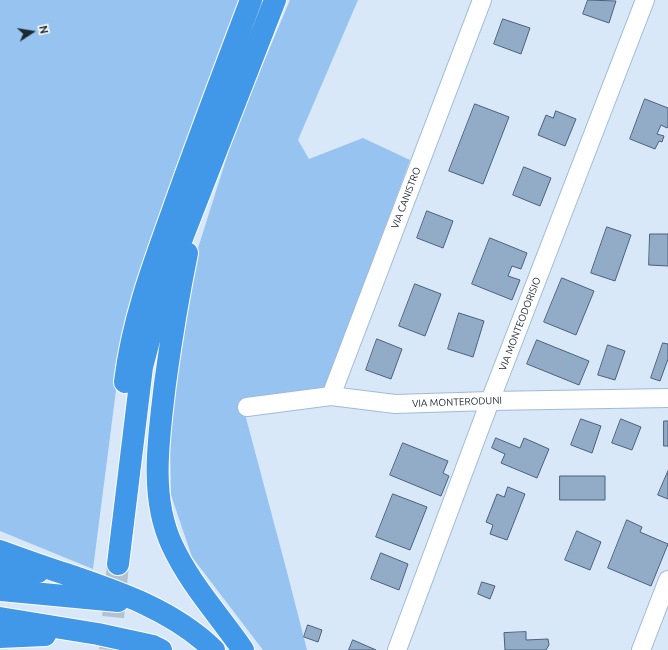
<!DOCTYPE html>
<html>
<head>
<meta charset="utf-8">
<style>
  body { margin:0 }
  #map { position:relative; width:668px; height:650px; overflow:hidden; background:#d8e8f9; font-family:Ubuntu,sans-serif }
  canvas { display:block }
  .north { position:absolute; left:12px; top:12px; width:40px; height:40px; -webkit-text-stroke:3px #fff; paint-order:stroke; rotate:78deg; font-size:11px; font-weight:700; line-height:16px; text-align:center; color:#1e2933 }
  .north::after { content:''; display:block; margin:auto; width:14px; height:18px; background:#1e2933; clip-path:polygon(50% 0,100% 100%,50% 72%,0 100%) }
</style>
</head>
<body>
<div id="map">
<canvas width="668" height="650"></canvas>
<div class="north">N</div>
</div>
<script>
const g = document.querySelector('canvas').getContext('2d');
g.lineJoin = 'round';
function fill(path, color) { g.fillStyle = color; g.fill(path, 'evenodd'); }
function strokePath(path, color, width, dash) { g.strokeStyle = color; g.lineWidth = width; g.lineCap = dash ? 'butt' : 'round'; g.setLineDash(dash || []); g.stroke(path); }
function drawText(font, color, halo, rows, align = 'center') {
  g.font = font + ' Ubuntu,sans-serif'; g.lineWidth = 4; g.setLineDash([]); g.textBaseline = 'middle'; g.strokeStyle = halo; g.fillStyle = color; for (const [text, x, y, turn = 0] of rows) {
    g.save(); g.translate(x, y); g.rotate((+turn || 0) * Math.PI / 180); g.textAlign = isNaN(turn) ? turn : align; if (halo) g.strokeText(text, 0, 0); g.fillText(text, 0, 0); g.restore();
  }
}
const green = new Path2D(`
  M0 0H244L119 367 93 569 0 531Z
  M290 0H358L298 140 309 159 363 138 410 160 324 391 241 399 287 572 307 650H263L192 557 171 495 170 439 175 357 193 264 236 128Z`);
const building = new Path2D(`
  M588 0 616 1 609 23 583 14Z
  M503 19 530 28 521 54 494 44Z
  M645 99 668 108V126L667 128 661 125 657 134 664 136 662 142 659 141 655 149 630 139Z
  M475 104 509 117 483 184 449 171Z
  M556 111 576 119 565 146 538 135 546 115 553 118Z
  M524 167 551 178 540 206 513 195Z
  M427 211 453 221 443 248 417 238Z
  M607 227 631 235 615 281 591 273Z
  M650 234H668V266L649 265Z
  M490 238 527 253 521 269 512 266 508 276 520 280 512 300 472 284Z
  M562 278 594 291 576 335 544 322Z
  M415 284 441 294 425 336 399 326Z
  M459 313 484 321 473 357 448 349Z
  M377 339 402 349 391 379 366 370Z
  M537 340 589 361 579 385 527 364Z
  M663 343 668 344V359L660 381 651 378Z
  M608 345 625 351 615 380 598 375Z
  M581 419 601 426 592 453 571 445Z
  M621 419 641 427 632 450 612 443Z
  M664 421H668V446H664Z
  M496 438 520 448 524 438 549 449 537 478 501 463 505 454 492 448Z
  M403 443 448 461 443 473 449 476 441 496 390 475Z
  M668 471V499L658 495Z
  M560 476H605V500H560Z
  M508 487 525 494 507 540 490 534 493 525 486 522 497 494 504 497Z
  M393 494 427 507 410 550 376 537Z
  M627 520 642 527 640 532 668 544 651 586 608 568Z
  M577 531 601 542 590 570 565 560Z
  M381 553 408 564 399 590 371 579Z
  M482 582 495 586 490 599 478 594Z
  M308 625 322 630 318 642 304 637Z
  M526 632V640L548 639 549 645 546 650H505L504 633Z
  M353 640 376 650H349Z`);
const highwayTunnel = new Path2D(`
  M110 650 118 564`);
const minor = new Path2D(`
  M331 396 482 0
  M247 407 331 396 395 404 490 401 668 398
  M397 650 490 401 645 0
  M641 650 668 580`);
const highway = new Path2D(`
  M187 253C178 297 171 340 165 384 159 436 149 496 172 545 190 584 219 615 243 650
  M125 382C132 323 152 268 172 213 197 142 224 71 251 0
  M0 551C22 559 44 567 66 574 119 592 173 610 214 650
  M118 564 142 367 163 287 275 0
  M0 570 38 572
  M0 590 118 601
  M0 618 98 634 153 646 161 650
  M0 637 45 635`);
const streetNames = [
  ["VIA CANISTRO",406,198,-69],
  ["VIA MONTEODORISIO",520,324,-69],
  ["VIA MONTERODUNI",457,402,-2]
];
fill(green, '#97c3f0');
fill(building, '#92acc7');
strokePath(building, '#4a627b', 1);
strokePath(highwayTunnel, '#b3c2d1', 22, [22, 11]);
strokePath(minor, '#a0bad6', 20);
strokePath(highway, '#fff', 24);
strokePath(minor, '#fff', 18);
strokePath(highway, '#4198e9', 22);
drawText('10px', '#1e2933', '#fff', streetNames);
</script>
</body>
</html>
